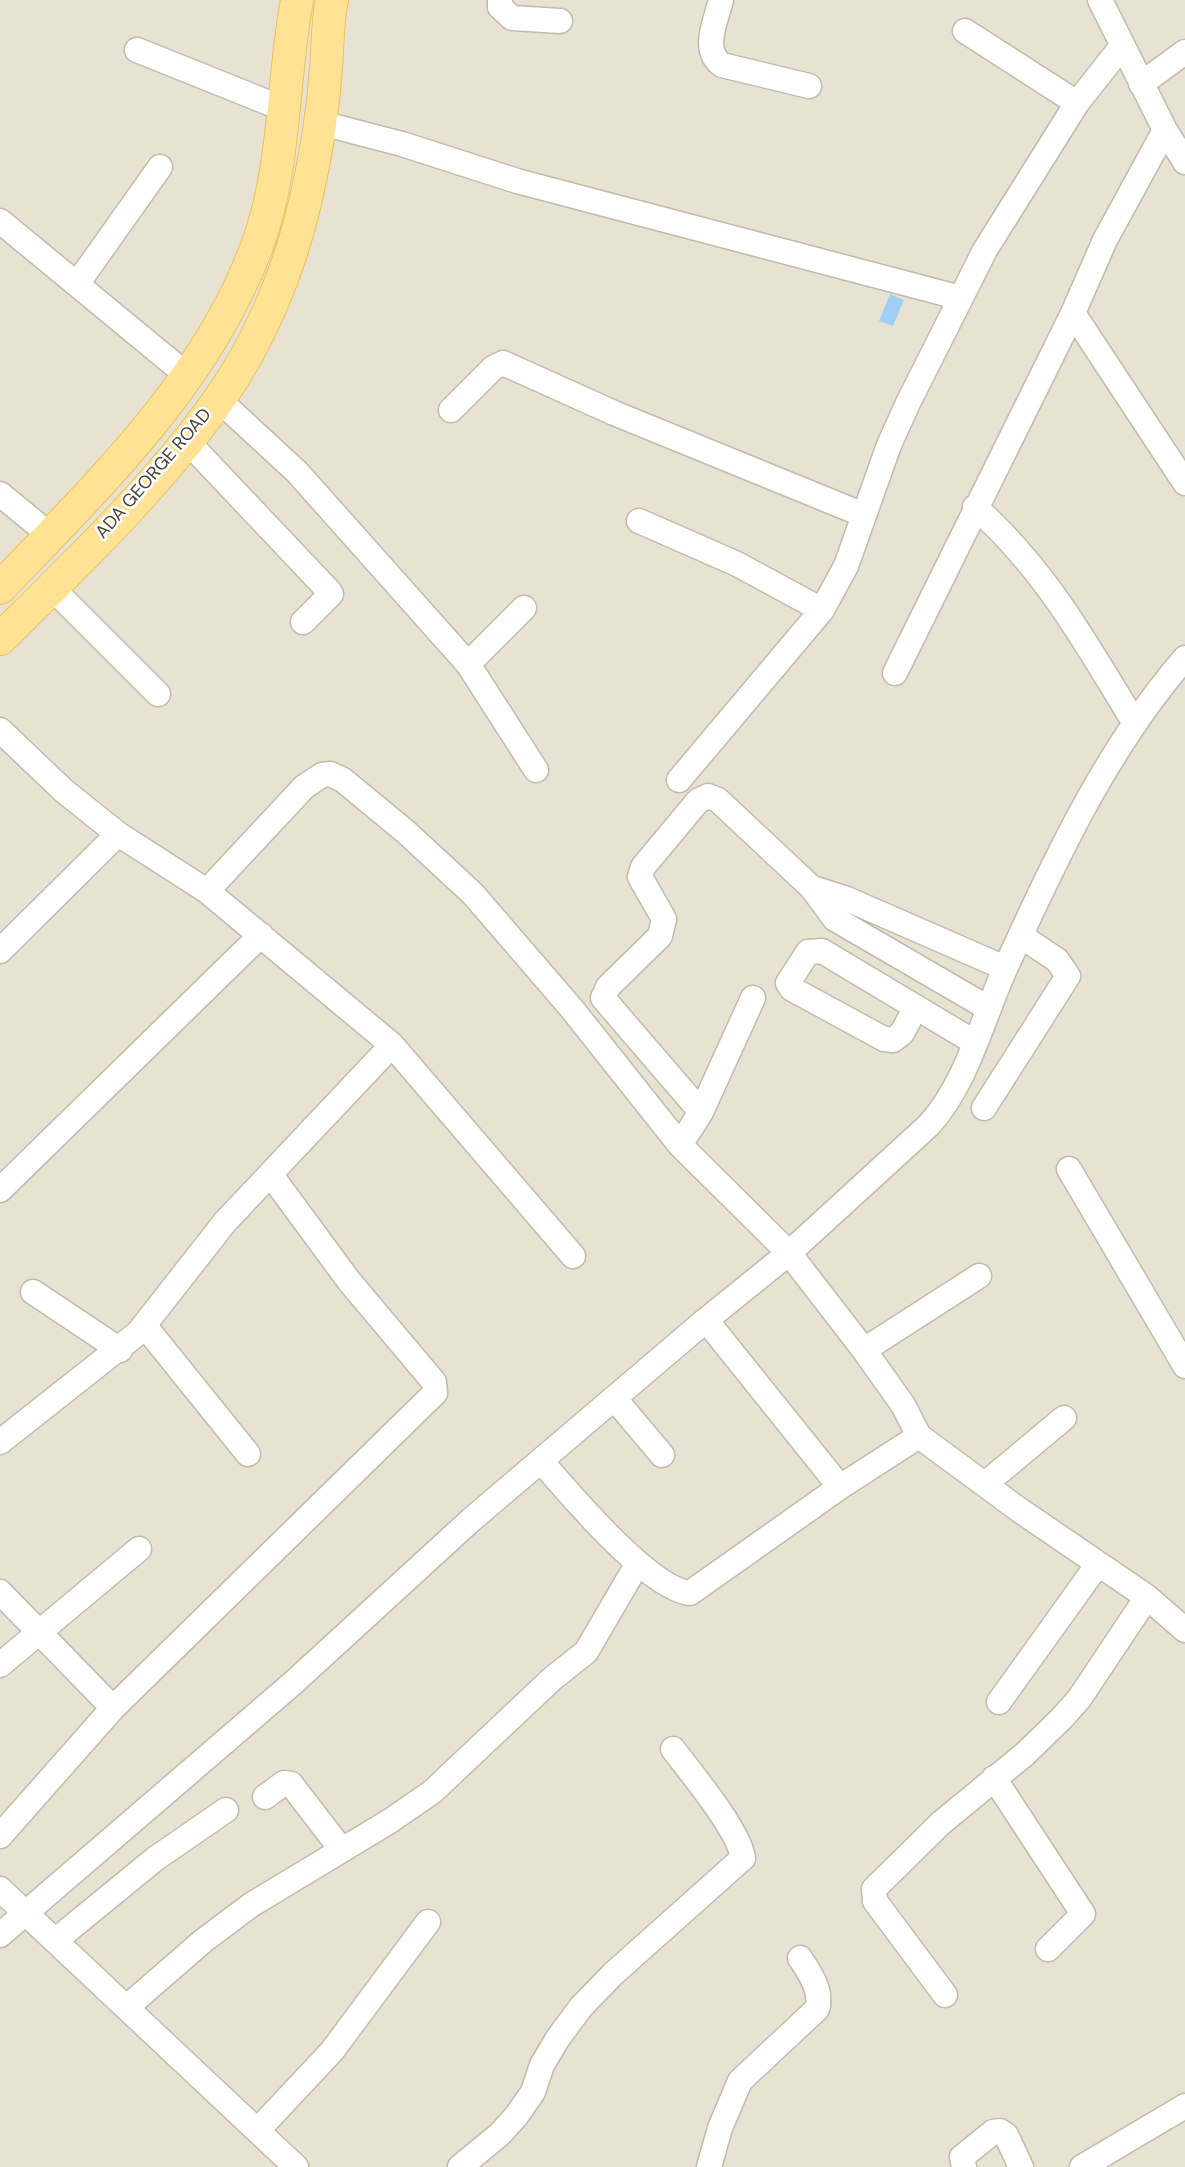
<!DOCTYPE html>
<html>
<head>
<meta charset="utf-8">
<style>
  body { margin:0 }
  canvas { display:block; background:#f3efe5 }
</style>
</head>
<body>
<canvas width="1185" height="2167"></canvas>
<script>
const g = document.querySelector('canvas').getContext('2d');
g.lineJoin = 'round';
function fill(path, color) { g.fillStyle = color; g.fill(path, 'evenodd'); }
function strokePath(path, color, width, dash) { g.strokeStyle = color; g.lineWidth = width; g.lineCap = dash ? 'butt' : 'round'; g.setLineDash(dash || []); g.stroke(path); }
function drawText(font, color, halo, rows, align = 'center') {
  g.font = font + ' "DM Sans",sans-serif'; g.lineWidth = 5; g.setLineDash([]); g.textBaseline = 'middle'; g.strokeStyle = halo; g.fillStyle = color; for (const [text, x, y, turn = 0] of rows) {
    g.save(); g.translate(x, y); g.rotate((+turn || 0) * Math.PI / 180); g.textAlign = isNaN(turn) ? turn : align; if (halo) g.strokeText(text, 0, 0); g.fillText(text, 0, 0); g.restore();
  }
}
const residential = new Path2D(`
  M0 0H1185V2167H0Z`);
const water = new Path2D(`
  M890 294 904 300 893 326 879 321Z`);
const minor = new Path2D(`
  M500 0V7L512 18 560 21
  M721 0C716 21 701 50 722 65L809 86
  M1100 0 1165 130 1185 162
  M965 31 1077 103
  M137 50 284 109
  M1141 84 1185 52
  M321 123 402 144 517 181 961 298
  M0 221 188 376
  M77 284 160 167
  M1073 313 1185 483
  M219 400 297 472 468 664 536 770
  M451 410 493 368 503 363 614 413 864 515
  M187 441 329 591 331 594 303 622
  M0 494 50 535
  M975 507C1045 569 1086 643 1134 722
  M639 521 737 564 822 610
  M51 587 158 694
  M468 664 524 608
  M895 673 1073 313 1105 240 1165 130
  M0 730 64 791 118 834 207 891 392 1045 573 1256
  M679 780 822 610 846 566 889 445 908 403 985 250 1077 103 1122 46
  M812 888 847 899 1005 968
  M207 891 304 787 322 775 330 774 343 780 406 832 473 894 572 1009 680 1145 789 1253 864 1350 903 1405 919 1436 1018 1509 1147 1597 1185 1630
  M0 951 118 834
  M916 1007 902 1033 893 1040 884 1039 792 989 788 983 808 952 822 951 974 1042
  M984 1108 1068 976 1057 960 1021 936
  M701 1112 603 998 608 987 660 936 664 919 640 877 643 867 698 801 708 796 718 800 812 888 835 919 988 1008
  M680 1145 701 1112 753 998
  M1069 1169 1185 1366
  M0 1190 261 935
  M33 1292 120 1350
  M706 1320 840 1487
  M144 1325 248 1454
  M864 1350 979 1276
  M614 1398 662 1455
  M0 1442 138 1333 225 1222 392 1045
  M541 1461C569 1493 649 1589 690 1593L840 1487 919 1436
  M985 1484 1064 1418
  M0 1592 113 1708
  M0 1665 139 1549
  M999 1702 1098 1564
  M994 1778 1083 1914 1048 1949
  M265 1797 284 1783 291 1784 341 1849
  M0 1836 113 1708 435 1393 434 1382 349 1281 271 1175
  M0 1889 296 2167
  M0 1935 293 1683 471 1520 706 1320 789 1253 929 1125C967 1083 982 1020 1005 969 1055 860 1106 749 1185 658
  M56 1940 155 1859 226 1810
  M945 1995 875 1901 874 1889 941 1823 1025 1754 1062 1718 1079 1699 1147 1597
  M127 2007 203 1941 251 1905 390 1821 432 1792 553 1678 586 1652 638 1563
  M258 2130 332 2051 428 1922
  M460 2167 500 2134 517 2115 533 2092 542 2065 558 2038 581 2007 613 1974 743 1858C739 1830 691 1773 673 1749
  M709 2167 720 2128 740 2081 817 2009C823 1991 809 1972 800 1958
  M964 2167 962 2157 993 2132 1000 2131 1006 2135 1021 2167
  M1082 2167 1185 2106`);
const major = new Path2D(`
  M0 588C98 485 207 382 257 246 286 168 282 81 297 0
  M0 639C75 565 156 488 218 401 260 342 290 269 306 199 316 156 323 112 326 68 328 45 327 23 332 0`);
const streetNames = [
  ["ADA GEORGE ROAD",154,474,-49]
];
fill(residential, '#e8e2d3');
fill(water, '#9fcff3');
strokePath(minor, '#c2baaa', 27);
strokePath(major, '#e9c25e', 34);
strokePath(minor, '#fff', 24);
strokePath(major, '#ffe293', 32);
drawText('18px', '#464034', '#fff', streetNames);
</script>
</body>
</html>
